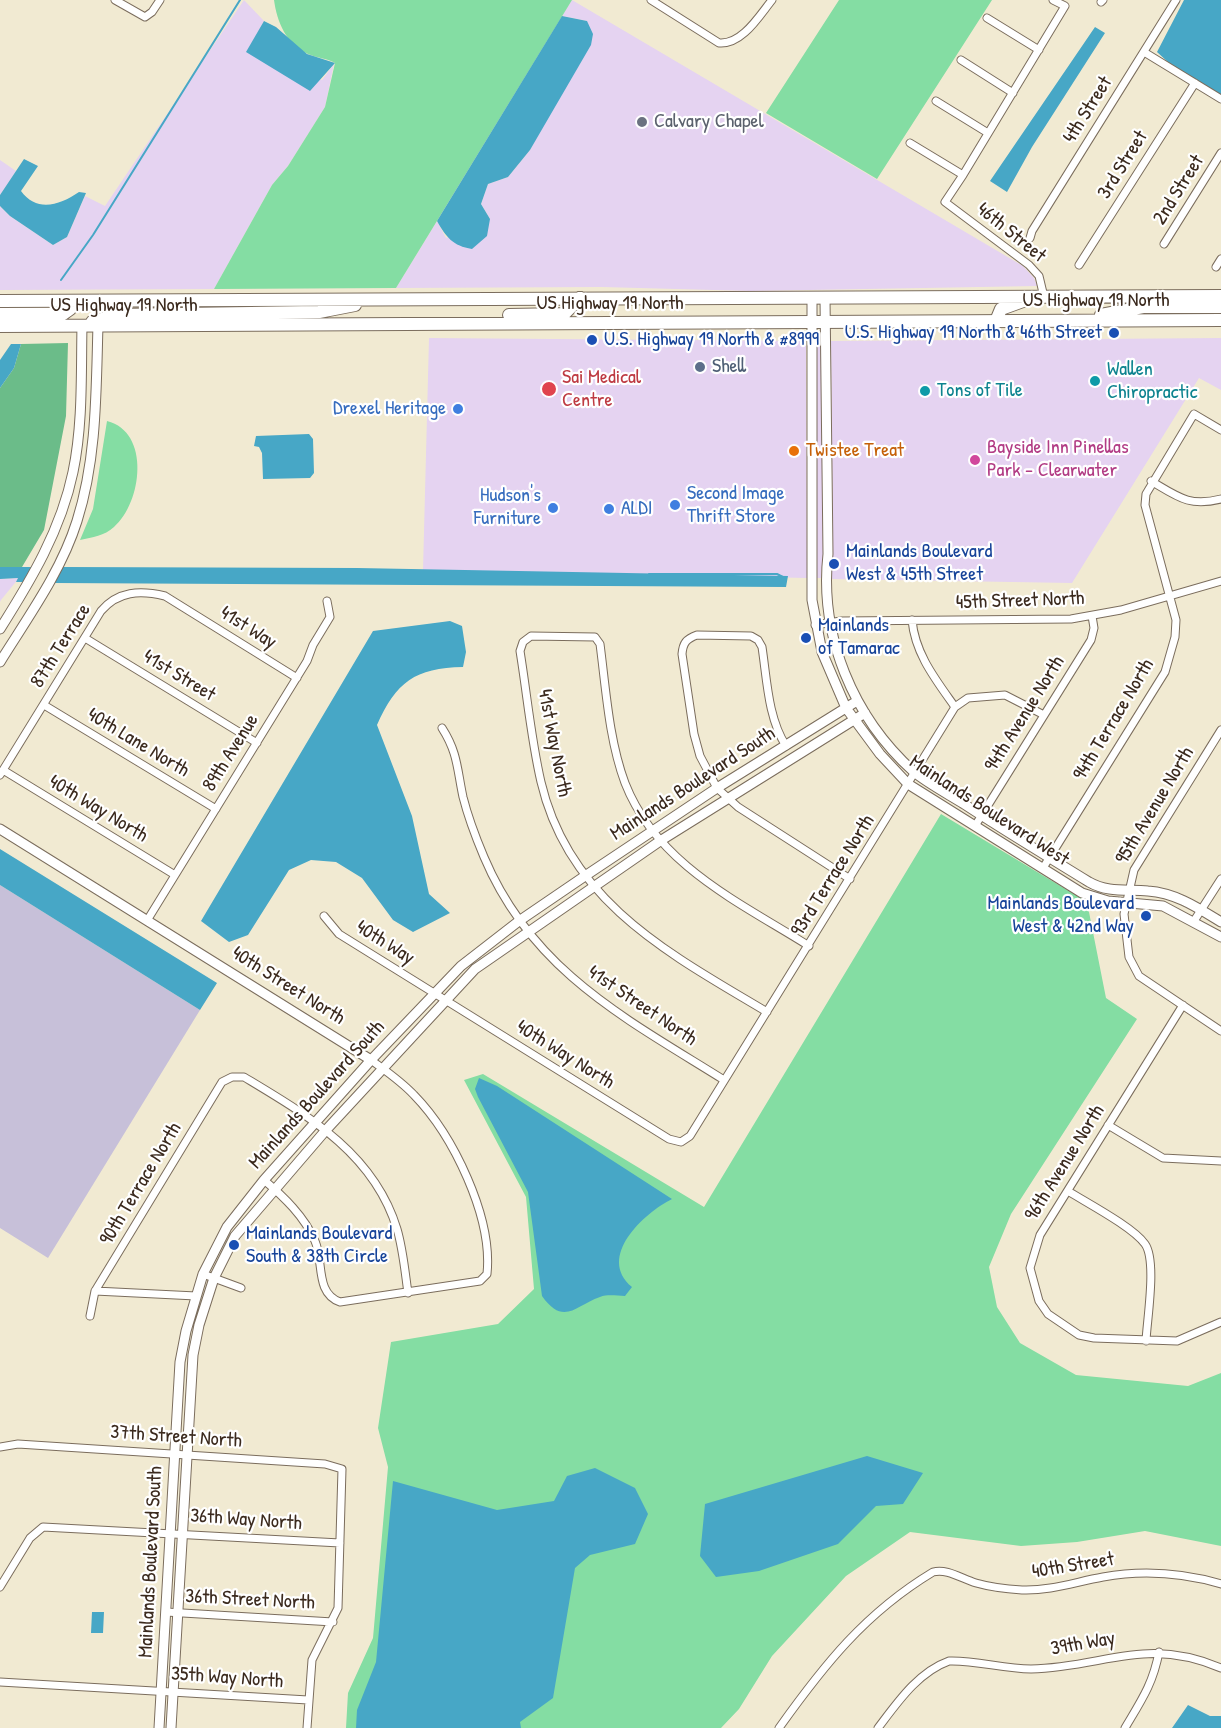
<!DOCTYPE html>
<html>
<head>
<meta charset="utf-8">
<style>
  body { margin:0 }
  canvas { display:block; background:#f1ead2 }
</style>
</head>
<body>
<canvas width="1221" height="1728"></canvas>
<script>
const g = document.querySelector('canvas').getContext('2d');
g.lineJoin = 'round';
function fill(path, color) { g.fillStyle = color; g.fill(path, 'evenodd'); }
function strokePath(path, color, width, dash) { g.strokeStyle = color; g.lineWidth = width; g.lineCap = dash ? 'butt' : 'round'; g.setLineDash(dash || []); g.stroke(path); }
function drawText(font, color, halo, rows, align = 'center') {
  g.font = font + ' "Patrick Hand",sans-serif'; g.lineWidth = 4.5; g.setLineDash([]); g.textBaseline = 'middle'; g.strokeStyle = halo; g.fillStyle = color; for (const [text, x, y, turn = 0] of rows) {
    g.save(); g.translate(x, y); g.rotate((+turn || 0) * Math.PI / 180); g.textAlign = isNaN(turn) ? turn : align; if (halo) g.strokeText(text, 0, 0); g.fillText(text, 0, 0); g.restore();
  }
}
const built = new Path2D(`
  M244 0 264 21 247 52 322 80 334 64 325 107 288 166 272 185 214 289 0 290V206L10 216 53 245 67 237 85 196 105 206Z
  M572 0 1023 266 1034 278 1037 286 751 291 602 287 396 288 437 221 446 238 490 219 481 204 488 184 508 177 530 150 547 117 587 21 562 16Z
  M0 160 16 171 0 195Z
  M429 338 806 341 807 578 423 570Z
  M1221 338V390L1199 378 1072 583 830 579 833 555 831 341Z
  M815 341H821L823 554 821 578H816Z
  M19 578 1 600 0 602V579Z`);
const industrial = new Path2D(`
  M0 885 200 1010 48 1258 0 1228Z`);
const green = new Path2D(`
  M274 0H572L396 288 214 289 272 185 288 166 325 107 335 63C326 58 317 58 308 54 286 44 277 22 274 0Z
  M839 0H992L877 179 766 113Z
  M107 421C151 432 142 503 114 527 104 536 93 537 80 540L93 509Z
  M941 814 1087 902 1106 998 1137 1019 1011 1214 989 1267 997 1307 1020 1343 1076 1375 1188 1386 1221 1373V1546L1145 1531 1077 1542 1021 1546 910 1532 846 1576 772 1656 739 1709 721 1728H346L348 1693 373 1638 388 1467 378 1428 391 1342 498 1324 534 1289 526 1197 464 1080 483 1074 704 1207Z`);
const forest = new Path2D(`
  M68 343 66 416 44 530 22 567H0V388L14 368 21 344Z`);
const water = new Path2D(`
  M1184 0H1221V98L1182 75 1157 52Z
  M562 16 587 21 593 34 591 45 530 150 508 177 488 184 481 204 490 219 487 236 472 249C453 246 446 237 437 221Z
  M264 21 276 27 307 54 335 63 310 91 246 52Z
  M1095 27 1105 33 1032 147 1007 192 990 181Z
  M24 159 38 166 21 191C37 213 60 205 79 192L86 193 67 237 53 245 10 216 0 206V195Z
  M11 344H21L14 368 0 388V360Z
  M309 434 313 439 314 473 310 478 263 479 262 453 259 447 254 446 256 436Z
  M0 567H32L23 582H16L18 578 0 579Z
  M63 567 357 568 788 576 786 587 54 583Z
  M450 621 462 626 466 652 463 667C415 668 396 682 377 725L412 816 429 894 450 913 413 932 393 920 362 878 336 862 311 860 289 870 248 935 229 942 201 921 373 631Z
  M0 849 217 983 200 1010 0 885Z
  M479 1078 497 1086 672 1199C644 1213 596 1257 632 1287L625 1296C617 1296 608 1294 600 1297 576 1305 564 1327 542 1296L528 1192 478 1097 475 1089Z
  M867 1456 923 1473 903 1504 876 1506 838 1544 759 1571 716 1577 700 1556 705 1504Z
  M595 1468 635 1488 648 1514 635 1544 590 1555 575 1568 553 1698 520 1722 521 1728H356L357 1710 376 1662 393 1481 497 1510 554 1501 567 1476Z
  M92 1612H104L103 1633H91Z
  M1188 1705 1210 1716H1221V1728H1172Z`);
const stream = new Path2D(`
  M61 280 93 235 240 0
  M649 574H777L783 577`);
const minor = new Path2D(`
  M115 0 145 17 152 12 160 0
  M651 0 719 43C742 45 759 16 772 0
  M1101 2 1103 0
  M987 18 1039 50
  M1144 52 1221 99
  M961 60 1013 93
  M936 101 988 133
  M910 143 963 175 945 202 1029 265 1039 276 1044 297
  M963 175 1065 6 1053 0
  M1030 238 1032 231 1176 0
  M1164 244 1221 153
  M1079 265 1195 83
  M1216 267 1221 259
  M1151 481C1178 497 1189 507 1221 499
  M912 620C915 654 936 680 955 707
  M815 625 841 621 1071 619 1121 610 1221 581
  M85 638 257 743
  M44 705 216 809
  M442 728C458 753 457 769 463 797 468 817 476 838 484 857 532 971 625 1018 724 1080
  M1221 730 1134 870 1124 914 1129 957 1139 976 1221 1031
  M786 746C768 718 767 680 762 647L758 640 751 636 697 635C686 639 683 643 682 654L694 734 700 756 717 788 738 807 850 879
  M3 770 175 875
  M0 775 101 611C118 591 140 590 165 596L297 678
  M975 826 1091 640 1094 628 1092 616
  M1043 868 1165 672 1175 637 1176 620 1145 505 1146 494 1194 414 1221 430
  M324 916 339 934 669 1139 681 1142 690 1136 955 707 968 698 1005 695 1044 715
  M148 919 307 661 313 645 330 617 327 601
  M1194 921 1221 879
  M1183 1005 1040 1235 1030 1268 1039 1301 1048 1314 1079 1335 1094 1338 1177 1341 1221 1322
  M767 1012C670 954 569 902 541 782 531 739 527 694 520 651L523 642 531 636 595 637 600 644C606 690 609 740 625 783 657 865 739 902 809 946
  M1108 1125 1163 1158 1221 1161
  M264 1180C284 1197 304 1216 315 1241 324 1262 315 1293 340 1302L480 1281 487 1274C493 1217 453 1135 414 1095 401 1081 386 1071 371 1060
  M1068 1191C1087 1203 1133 1227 1145 1244 1157 1261 1147 1319 1146 1341
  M203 1274 241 1288
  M95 1291 196 1296
  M90 1316 95 1291 222 1082 232 1077H244C307 1115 374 1153 397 1229 403 1249 405 1272 408 1293
  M0 1447 18 1444 325 1464 342 1469 338 1608 312 1660 307 1728
  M0 1587 30 1538 43 1527 340 1543
  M166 1612 333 1622
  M0 1682 308 1700
  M779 1728C824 1665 865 1613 933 1572 947 1568 962 1579 976 1583 990 1587 1007 1589 1022 1590 1050 1591 1075 1582 1103 1577 1142 1570 1183 1573 1221 1584
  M878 1728C897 1703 918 1672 949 1661 976 1660 1003 1669 1031 1669 1106 1667 1144 1636 1221 1668
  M1125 1728C1141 1701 1153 1684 1159 1652`);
const tertiary = new Path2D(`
  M825 298 828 554C819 636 853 717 914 772 929 784 948 794 964 804 1005 831 1047 856 1089 882 1108 893 1127 889 1148 891 1176 893 1198 908 1221 922
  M812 299V600L822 652 846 708 880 754 908 784 1082 893 1108 901 1163 906 1221 937
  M0 629C31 580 61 530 73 472 83 424 81 374 82 325
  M0 662C28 617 61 572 77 521 97 458 96 391 98 325
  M0 829 371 1060
  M159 1728 180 1362 186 1331 203 1274 227 1227 264 1180 371 1060 461 966 519 921 585 876 717 788 857 701
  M171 1728 193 1355 199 1325 214 1278 235 1236 326 1130 475 969 660 841 865 713`);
const trunk = new Path2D(`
  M0 301 1221 296
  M0 314H63L70 309 74 301
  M509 315 564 314 580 298
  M1101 315 1143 307H1221
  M996 321 1001 309 1023 301
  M92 322 115 315 319 312 355 305
  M0 326 1221 320`);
const markers = [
  [642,122,6,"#6b7280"],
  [1114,333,6,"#1a4fb4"],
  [592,340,6,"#1a4fb4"],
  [700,367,6,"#5c6f8a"],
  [1095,381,6,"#0f9aa8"],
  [549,389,8,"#e0444e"],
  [925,391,6,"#0f9aa8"],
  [458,409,6,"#3f7fe0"],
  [794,451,6,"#e8710a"],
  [975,460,6,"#d1479c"],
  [675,505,6,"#3f7fe0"],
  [553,508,6,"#3f7fe0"],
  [609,509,6,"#3f7fe0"],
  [834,564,6,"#1a4fb4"],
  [806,638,6,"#1a4fb4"],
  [1146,916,6,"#1a4fb4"],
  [234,1245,6,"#1a4fb4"]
];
const streetNames = [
  ["4th Street",1088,110,-58],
  ["3rd Street",1123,165,-58],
  ["2nd Street",1179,190,-58],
  ["46th Street",1011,233,39],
  ["US Highway 19 North",1096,301],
  ["US Highway 19 North",610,304],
  ["US Highway 19 North",124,306],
  ["45th Street North",1020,601,-2],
  ["41st Way",248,628,32],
  ["87th Terrace",61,646,-58],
  ["41st Street",179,676,31],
  ["94th Avenue North",1025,714,-58],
  ["94th Terrace North",1114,720,-59],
  ["40th Lane North",138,743,31],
  ["41st Way North",554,743,79],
  ["89th Avenue",231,753,-58],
  ["Mainlands Boulevard South",693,784,-33],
  ["95th Avenue North",1155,806,-59],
  ["40th Way North",98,809,31],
  ["Mainlands Boulevard West",989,811,33],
  ["93rd Terrace North",833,876,-58],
  ["40th Way",385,943,32],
  ["40th Street North",288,986,32],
  ["41st Street North",642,1006,34],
  ["40th Way North",565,1055,32],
  ["Mainlands Boulevard South",317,1095,-48],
  ["96th Avenue North",1065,1163,-58],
  ["90th Terrace North",141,1184,-59],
  ["37th Street North",176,1437,4],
  ["36th Way North",246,1520,4],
  ["Mainlands Boulevard South",151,1562,-87],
  ["40th Street",1073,1566,-9],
  ["36th Street North",250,1600,3],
  ["39th Way",1083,1644,-10],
  ["35th Way North",227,1678,4]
];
const worshipNames = [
  ["Calvary Chapel",654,122]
];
const transitNames = [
  ["U.S. Highway 19 North & 46th Street",1102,333,"right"],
  ["U.S. Highway 19 North & #8999",604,340],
  ["Mainlands Boulevard",846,552],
  ["West & 45th Street",846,575],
  ["Mainlands",818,626],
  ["of Tamarac",818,649],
  ["Mainlands Boulevard",1134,904,"right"],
  ["West & 42nd Way",1134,927,"right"],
  ["Mainlands Boulevard",246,1234],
  ["South & 38th Circle",246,1257]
];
const serviceNames = [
  ["Shell",712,367]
];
const cultureNames = [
  ["Wallen",1107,370],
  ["Chiropractic",1107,393],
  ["Tons of Tile",937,391]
];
const healthNames = [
  ["Sai Medical",562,378],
  ["Centre",562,401]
];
const shopNames = [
  ["Drexel Heritage",446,409],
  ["Second Image",687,494,"left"],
  ["Thrift Store",687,517,"left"],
  ["Hudson's",541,496],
  ["Furniture",541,519],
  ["ALDI",621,509,"left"]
];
const hotelNames = [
  ["Bayside Inn Pinellas",987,448],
  ["Park - Clearwater",987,471]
];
const foodNames = [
  ["Twistee Treat",806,451]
];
fill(built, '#e5d3f1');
fill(industrial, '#c7c0d9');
fill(green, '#84dda3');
fill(forest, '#6bbc89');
fill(water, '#47a7c6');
strokePath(stream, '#47a7c6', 2);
strokePath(minor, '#7b6d5d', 9);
strokePath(tertiary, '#7b6d5d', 11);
strokePath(trunk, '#7b6d5d', 14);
strokePath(minor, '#fff', 7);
strokePath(tertiary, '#fff', 9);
strokePath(trunk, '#fff', 12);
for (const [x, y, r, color] of markers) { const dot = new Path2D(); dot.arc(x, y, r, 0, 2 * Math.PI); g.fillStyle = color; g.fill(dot); strokePath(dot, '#fff', 2); }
drawText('20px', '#3b2a1e', '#fff', streetNames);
drawText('20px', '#5b616d', '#fff', worshipNames, 'left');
drawText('20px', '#164399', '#fff', transitNames, 'left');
drawText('20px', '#4e5e75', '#fff', serviceNames, 'left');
drawText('20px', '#0d838f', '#fff', cultureNames, 'left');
drawText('20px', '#be3a42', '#fff', healthNames, 'left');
drawText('20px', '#366cbe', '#fff', shopNames, 'right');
drawText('20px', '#b23c85', '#fff', hotelNames, 'left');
drawText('20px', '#c56008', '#fff', foodNames, 'left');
</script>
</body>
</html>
